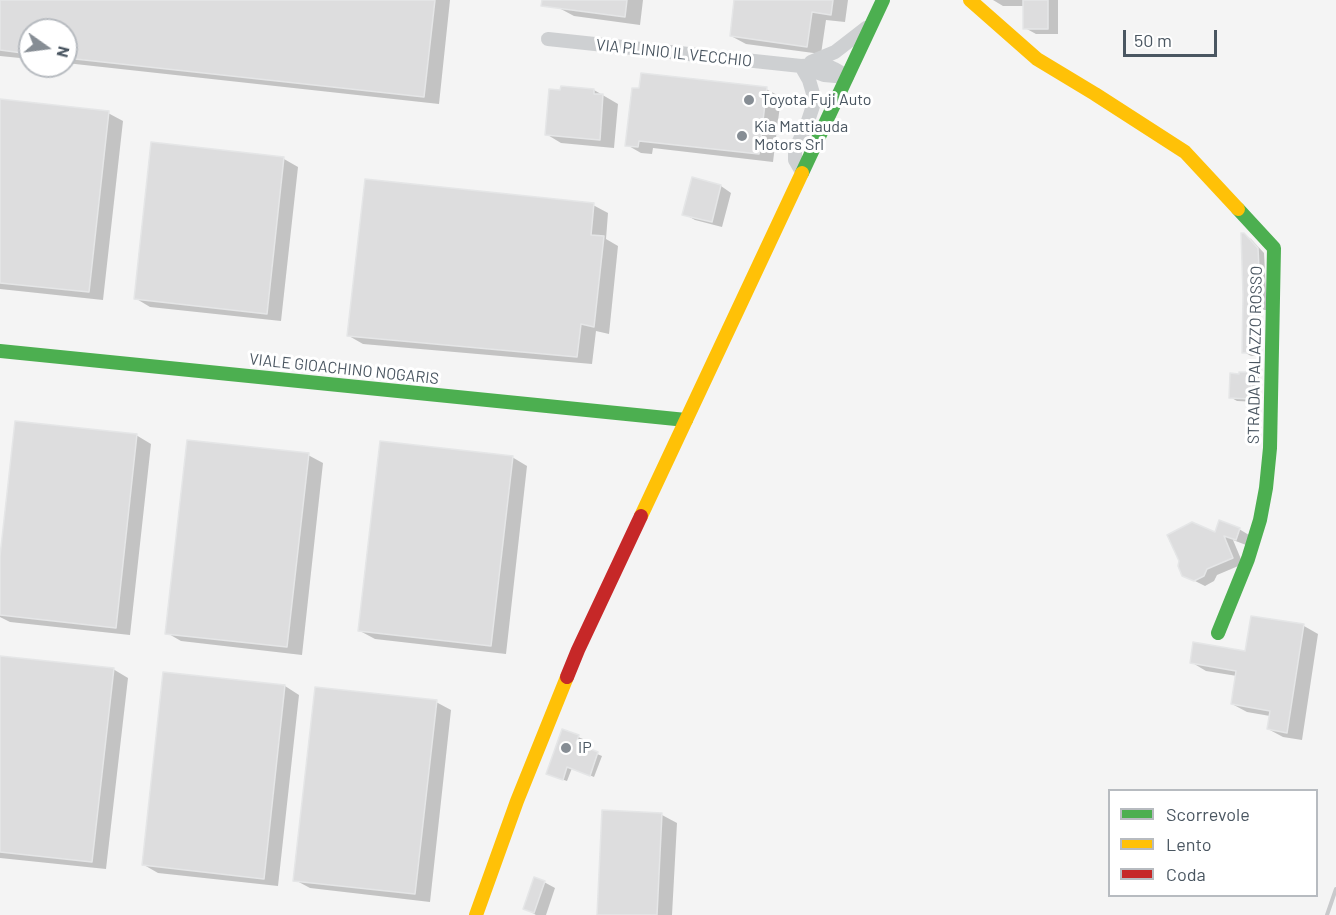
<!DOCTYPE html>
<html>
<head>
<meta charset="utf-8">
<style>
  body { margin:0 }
  #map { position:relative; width:1336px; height:915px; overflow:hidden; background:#f4f4f4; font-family:Barlow,sans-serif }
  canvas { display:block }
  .legend { position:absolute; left:1108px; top:789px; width:210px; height:108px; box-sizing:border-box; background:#fff; border:2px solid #b7bbc0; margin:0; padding:8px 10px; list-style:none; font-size:18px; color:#4a5661 }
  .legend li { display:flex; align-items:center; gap:12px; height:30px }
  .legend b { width:30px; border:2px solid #b7bbc0 }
  .north { position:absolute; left:18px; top:18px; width:60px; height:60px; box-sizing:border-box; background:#fff; border:2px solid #b7bbc0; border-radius:50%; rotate:104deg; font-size:16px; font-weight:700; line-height:24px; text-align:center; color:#4a5661 }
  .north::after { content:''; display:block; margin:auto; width:21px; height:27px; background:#868d94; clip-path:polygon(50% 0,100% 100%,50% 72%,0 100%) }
  .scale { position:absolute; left:1123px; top:30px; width:94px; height:27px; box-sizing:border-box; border:3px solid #4a5661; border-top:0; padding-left:8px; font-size:18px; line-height:21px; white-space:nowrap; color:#4a5661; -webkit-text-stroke:4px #fff; paint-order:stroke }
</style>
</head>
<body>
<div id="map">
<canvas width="1336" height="915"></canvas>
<ul class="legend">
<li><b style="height:8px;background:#4caf50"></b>Scorrevole</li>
<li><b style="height:8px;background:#ffc107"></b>Lento</li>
<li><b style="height:8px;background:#c62828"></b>Coda</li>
</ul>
<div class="north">N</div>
<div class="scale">50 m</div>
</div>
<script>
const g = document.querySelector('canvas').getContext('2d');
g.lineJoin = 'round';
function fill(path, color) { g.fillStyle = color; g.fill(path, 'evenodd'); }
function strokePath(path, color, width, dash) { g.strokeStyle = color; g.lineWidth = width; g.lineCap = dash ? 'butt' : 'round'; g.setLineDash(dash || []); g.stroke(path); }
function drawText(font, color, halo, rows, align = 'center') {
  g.font = font + ' Barlow,sans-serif'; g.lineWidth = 6; g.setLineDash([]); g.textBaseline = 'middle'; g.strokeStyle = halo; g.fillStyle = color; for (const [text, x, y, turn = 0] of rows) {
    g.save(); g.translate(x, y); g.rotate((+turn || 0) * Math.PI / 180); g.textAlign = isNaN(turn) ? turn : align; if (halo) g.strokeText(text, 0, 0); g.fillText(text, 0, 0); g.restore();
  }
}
const shadow = new Path2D(`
  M0 0H450L439 104 66 63V30H30V59L0 56Z
  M560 0H643L640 25 574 16 559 8Z
  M736 0H848L845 22 826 20 821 54 746 44 731 36Z
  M993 0H1058V34H1036L1025 28V6H1003Z
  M766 89 781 97 773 162 653 148 652 154 641 153 627 145Z
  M594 90 618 104 614 148 561 143 546 134Z
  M0 101 108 113 123 121 103 300 0 289Z
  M284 159 298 167 281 321 150 307 135 298Z
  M693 179 721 186 731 193 722 227 695 220 684 214Z
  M593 205 608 213 606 239 618 246 609 334 596 331 592 364 363 344 349 336Z
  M1243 234 1251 239 1264 253 1267 310H1260V356H1251L1244 352Z
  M1252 374 1259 377 1258 402 1237 401 1230 397Z
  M136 435 151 444 130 635 10 622 0 617V570Z
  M308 455 323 463 302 655 181 641 167 633Z
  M512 457 527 466 506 654 375 639 360 631Z
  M1239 529 1249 535 1246 545 1233 540 1243 564 1217 575 1214 581 1205 586 1183 575 1216 534Z
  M1252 617 1304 626 1318 634 1302 740 1283 737 1268 729 1270 716 1247 712 1232 704 1237 676 1206 671 1191 662 1246 652Z
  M0 657 113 669 128 678 106 869 0 858Z
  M285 686 299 695 278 886 158 873 144 865Z
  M436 702 451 710 430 902 310 888 295 880Z
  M578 737 583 739 580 747 602 756 594 777 572 768 567 781 552 776Z
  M604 812 662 815 677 823 672 915H599Z
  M544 882 555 888 546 915H536L525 909Z`);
const building = new Path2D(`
  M0 0H435L424 97 66 58V30H30V54L0 50Z
  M542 0H627L625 17 541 6Z
  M734 0H833L831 15 812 12 807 47 730 36Z
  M1023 0H1048V29H1023Z
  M641 73 767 87 759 154 639 141 638 147 625 146 632 88H639Z
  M561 86 594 89V94H603L600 140 545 135 549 89 560 90Z
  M0 99 109 111 89 292 0 283Z
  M151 142 284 157 267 314 134 299Z
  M692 177 721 185 712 222 682 215Z
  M365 179 594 203 591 235 604 236 594 327 581 324 577 357 347 336Z
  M1241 233H1244L1258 248 1259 269H1260L1261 306 1254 307 1253 353H1242L1243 295Z
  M1239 372H1252L1251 399 1229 398 1230 373 1239 374Z
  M15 421 137 434 116 628 0 615V556Z
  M187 440 309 453 287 647 165 634Z
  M380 441 513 456 491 646 358 631Z
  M1219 520 1240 528 1236 540 1224 536 1233 558 1207 569 1204 576 1194 581 1182 576 1178 566 1179 561 1167 535 1192 522 1215 532Z
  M1251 616 1304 624 1287 733 1267 729 1270 711 1231 704 1236 671 1190 663 1193 642 1245 651Z
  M0 656 114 668 92 862 0 852Z
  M163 672 285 685 264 879 142 865Z
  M315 687 437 700 415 894 293 881Z
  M562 729 579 735 576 743 598 752 590 776 567 767 563 780 546 774Z
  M602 810 662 813 657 915H597Z
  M534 877 545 881 534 913 523 909Z`);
const street = new Path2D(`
  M548 39 801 66C822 64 830 64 847 77
  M811 62 835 52 866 28
  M801 66 809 80 814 97 813 106 807 124 795 150V160L802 172
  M803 67 824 75 847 77`);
const fast = new Path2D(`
  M802 173 883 0
  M0 351 686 420
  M1218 633 1248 559 1260 520 1266 488 1270 448 1274 248 1238 209`);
const slow = new Path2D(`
  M970 0 1037 59 1095 94 1185 152 1238 209
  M641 516 802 173
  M476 915 517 801 567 677`);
const jam = new Path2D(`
  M567 677 578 650 641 516`);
const rail = new Path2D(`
  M1327 915 1336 889`);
const markers = [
  [749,100,6,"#868d94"],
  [742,136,6,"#868d94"],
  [566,748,6,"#868d94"]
];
const streetNames = [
  ["VIA PLINIO IL VECCHIO",674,53,6],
  ["STRADA PALAZZO ROSSO",1255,355,-89],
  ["VIALE GIOACHINO NOGARIS",344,369,6]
];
const poiNames = [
  ["Toyota Fuji Auto",761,100],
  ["Kia Mattiauda",754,127],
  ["Motors Srl",754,145],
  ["IP",578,748]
];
fill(shadow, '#0003');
fill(building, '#ddddde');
strokePath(building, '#e5e6e7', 1.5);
strokePath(street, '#ced0d2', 14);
strokePath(fast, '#4caf50', 14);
strokePath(slow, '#ffc107', 14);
strokePath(jam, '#c62828', 14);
strokePath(rail, '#c9cacc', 4);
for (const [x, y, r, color] of markers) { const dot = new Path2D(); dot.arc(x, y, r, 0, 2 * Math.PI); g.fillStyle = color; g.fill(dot); strokePath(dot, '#fff', 2); }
drawText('16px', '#4a5661', '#fff', streetNames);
drawText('16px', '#4a5661', '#fff', poiNames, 'left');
</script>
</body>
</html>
